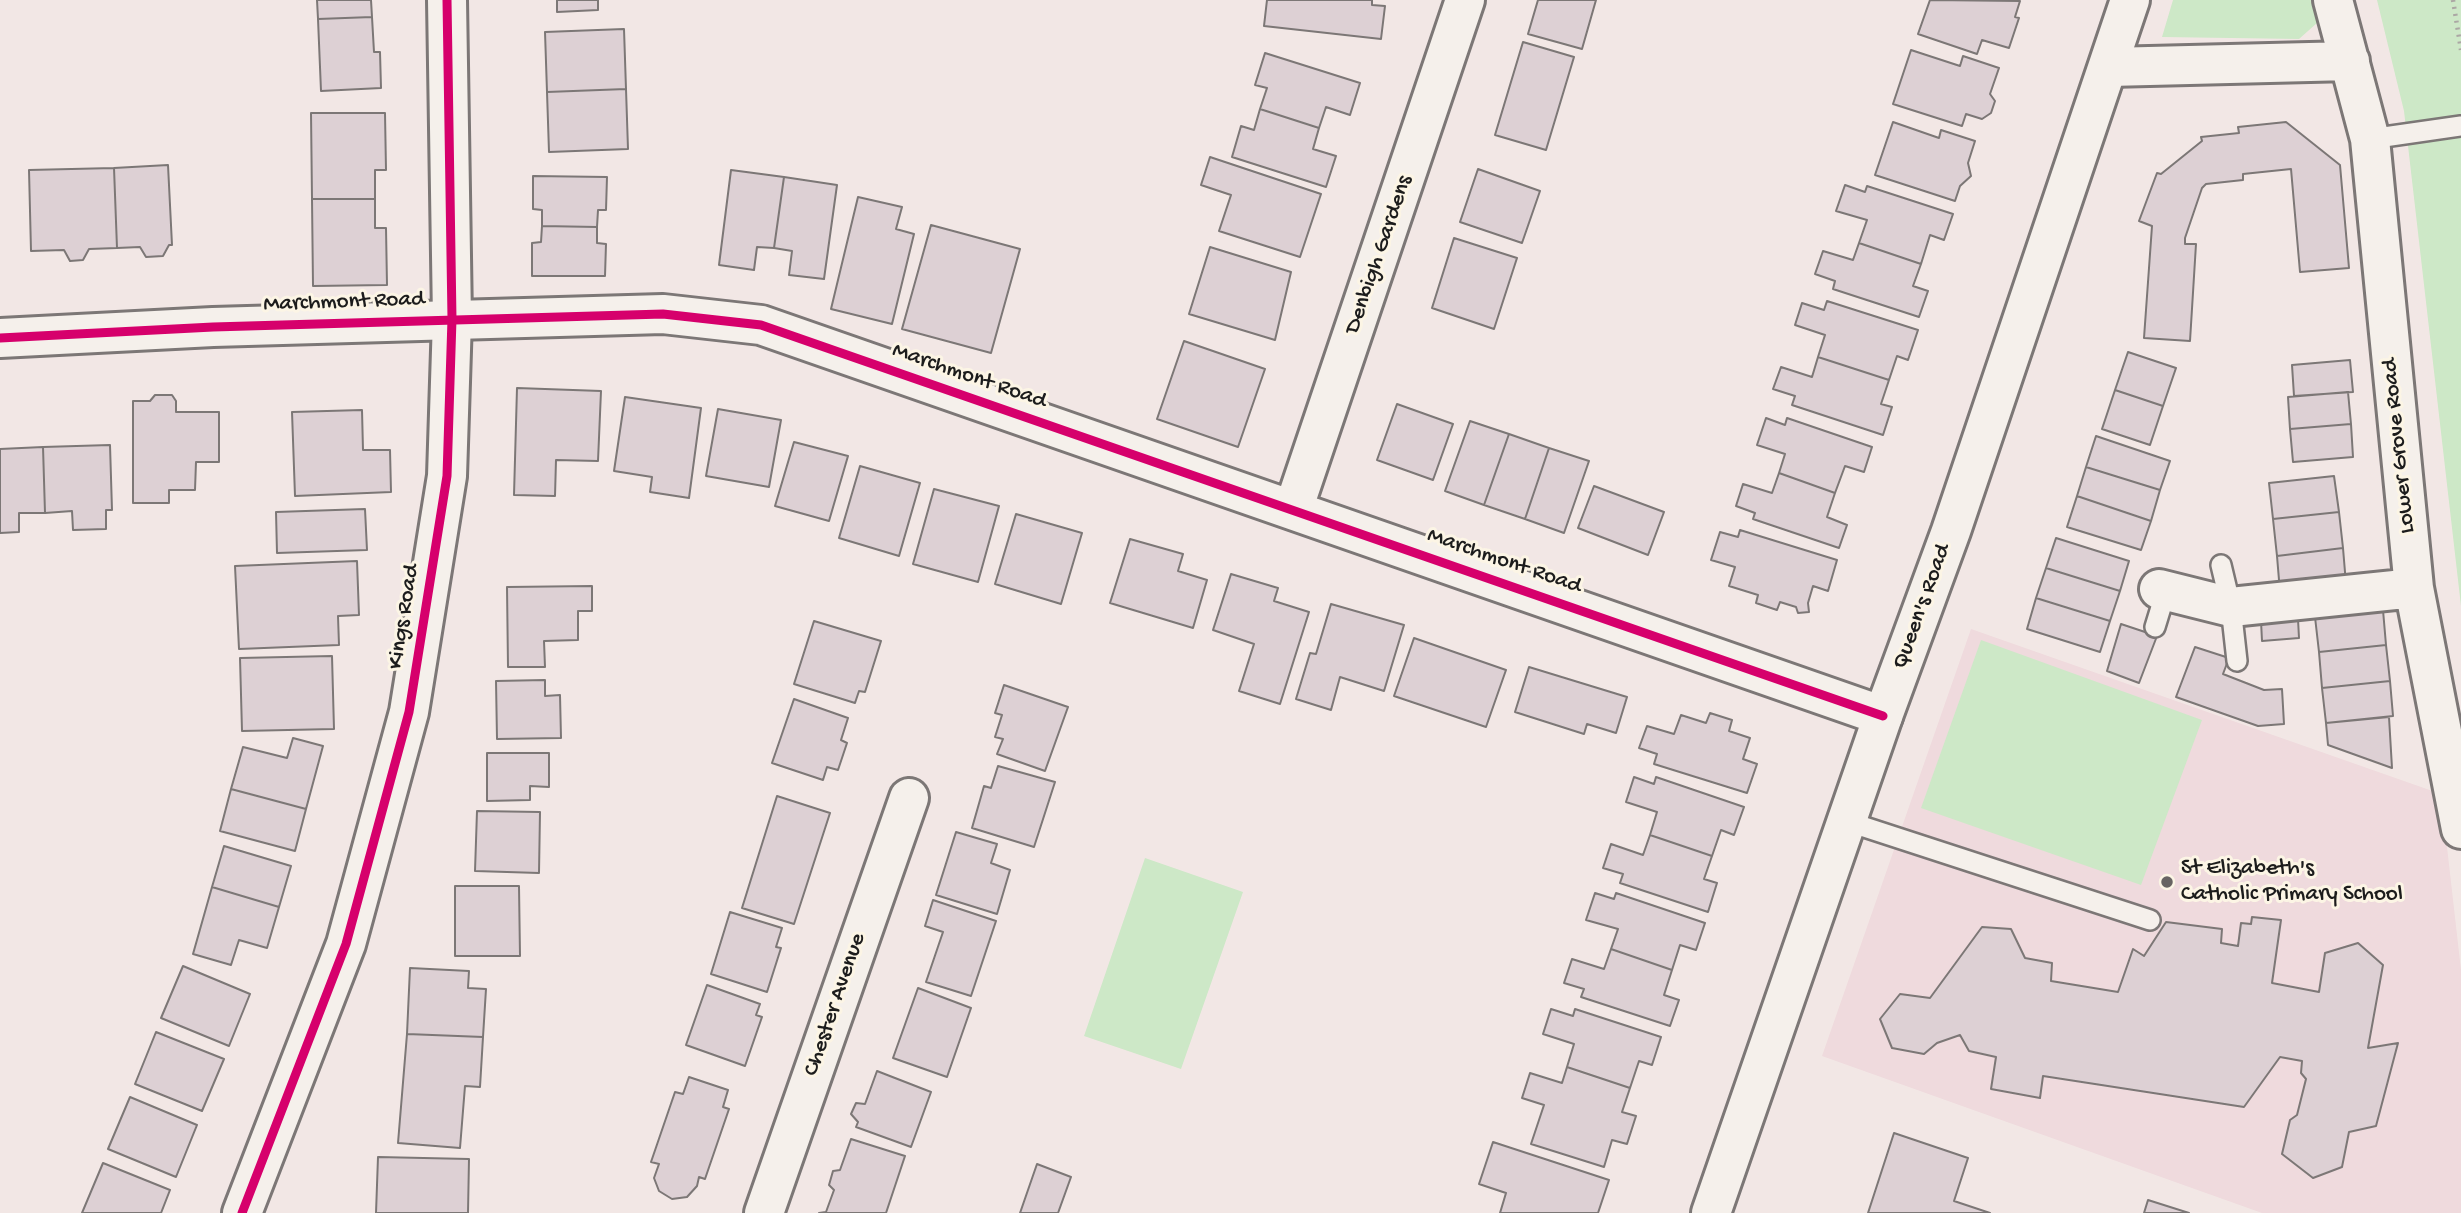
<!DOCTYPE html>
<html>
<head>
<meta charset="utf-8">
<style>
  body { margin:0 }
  canvas { display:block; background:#f2e7e5 }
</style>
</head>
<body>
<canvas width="2461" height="1213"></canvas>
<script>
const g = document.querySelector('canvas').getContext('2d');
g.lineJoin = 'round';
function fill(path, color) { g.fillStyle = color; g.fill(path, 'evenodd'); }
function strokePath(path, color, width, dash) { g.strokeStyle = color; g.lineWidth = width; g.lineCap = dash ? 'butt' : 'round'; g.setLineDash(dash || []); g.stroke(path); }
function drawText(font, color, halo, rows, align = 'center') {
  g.font = font + ' "Gochi Hand",sans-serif'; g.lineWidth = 6; g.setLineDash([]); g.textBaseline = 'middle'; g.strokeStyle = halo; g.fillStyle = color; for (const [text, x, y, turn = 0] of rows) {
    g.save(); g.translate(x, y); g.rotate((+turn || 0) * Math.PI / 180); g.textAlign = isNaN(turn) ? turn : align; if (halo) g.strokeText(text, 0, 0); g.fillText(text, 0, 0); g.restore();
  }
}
const built = new Path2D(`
  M1971 629 2441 794 2461 970V1213H2262L1822 1056Z`);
const green = new Path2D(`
  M2173 0H2321L2326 15 2299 39 2162 37Z
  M2377 0H2461V606L2404 111Z
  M1981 640 2202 720 2141 885 1921 808Z
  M1145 858 1243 892 1181 1069 1084 1036Z`);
const building = new Path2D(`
  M317 0H371L372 17 318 19Z
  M557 0H598V10L557 12Z
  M1267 0H1372V5L1385 6 1381 39 1264 26Z
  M1538 0H1596L1582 49 1528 34Z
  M1930 0 2020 1 2015 17 2019 18 2009 48 1982 40 1977 54 1918 34Z
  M372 17 374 52H380L381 88 321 91 318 19Z
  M624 29 626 89 547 92 545 32Z
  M1523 42 1574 57 1546 150 1495 135Z
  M1911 50 1960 66 1963 56 1999 68 1990 94 1995 101 1991 113 1982 119 1966 114 1962 126 1893 104Z
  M1265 53 1360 83 1350 115 1326 107 1319 128 1260 109 1267 88 1255 85Z
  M626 89 628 149 549 152 547 92Z
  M1260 109 1319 128 1313 149 1336 156 1326 187 1232 157 1241 126 1254 130Z
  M311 113H385L386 170H375V199H312Z
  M1893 122 1939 138 1941 130 1975 141 1968 163 1971 176 1960 186 1955 201 1875 175Z
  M2286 122 2340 165 2349 268 2300 272 2291 169 2243 174V180L2206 184 2202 188 2185 238V244H2196L2190 341 2144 338 2152 226 2139 221 2157 173 2161 174 2202 141 2201 137 2239 133 2238 127Z
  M1210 157 1321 194 1300 257 1219 231 1231 195 1201 185Z
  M168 165 172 245H169L163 256 146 257 140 247 117 248 114 168Z
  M114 168 117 248 89 249 83 260 70 261 64 250 31 251 29 170Z
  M1478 169 1540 191 1522 243 1460 222Z
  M731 170 784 177 774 248 757 247 754 270 719 265Z
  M533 176 607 177 606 210H598L597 227 542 226V210L533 209Z
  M784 177 837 185 824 279 789 275 792 251 774 248Z
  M1845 185 1865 192 1867 186 1953 214 1944 240 1930 235 1921 264 1859 243 1867 220 1836 211Z
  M858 197 902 207 896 229 914 234 892 324 831 309Z
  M312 199H375V228H386L387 285 313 286Z
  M931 225 1020 249 991 353 902 329Z
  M542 226 597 227V243L606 244 605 276H532V243L541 242Z
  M1454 238 1517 258 1494 329 1432 308Z
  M1859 243 1921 264 1913 286 1928 291 1919 317 1833 289 1835 281 1815 274 1823 251 1853 260Z
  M1210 247 1291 272 1275 340 1189 314Z
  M1827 301 1918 330 1908 360 1897 356 1889 380 1818 357 1825 335 1795 325 1802 303 1824 310Z
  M1184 341 1265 369 1238 447 1157 419Z
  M2128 352 2176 368 2163 406 2115 390Z
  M1818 357 1889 380 1881 404 1892 407 1883 435 1792 405 1795 396 1773 389 1781 367 1812 377Z
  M2350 360 2353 392 2294 396 2292 365Z
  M517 388 601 391 598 461 556 460 555 496 514 495Z
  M2115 390 2163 406 2150 445 2102 429Z
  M2348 392 2351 424 2290 429 2288 397Z
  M155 395H172L176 401V412H219V462H196L195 490H169V503H133V401H150Z
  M625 397 701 408 689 498 650 492 652 477 614 471Z
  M1397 404 1453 424 1433 480 1377 460Z
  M718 409 781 420 769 487 706 476Z
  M362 410 363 450H390L391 492 295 496 292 412Z
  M1766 418 1785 425 1787 418 1872 447 1864 472 1845 466 1835 493 1779 473 1785 454 1757 445Z
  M1470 421 1509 434 1484 505 1445 491Z
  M2351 424 2353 457 2293 462 2290 429Z
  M1509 434 1549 448 1525 519 1484 505Z
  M2096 436 2170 461 2160 490 2086 467Z
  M794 442 848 456 829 521 775 506Z
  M110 445 112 510H106V529L73 530 72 511 45 513 43 447Z
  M43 447 45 513H19V532L0 533V449Z
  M1549 448 1589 461 1564 533 1525 519Z
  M860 466 920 483 899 556 839 538Z
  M2086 467 2160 490 2151 521 2077 496Z
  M1779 473 1835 493 1827 517 1847 525 1839 548 1753 519 1755 513 1736 506 1743 484 1772 493Z
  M2334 476 2339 512 2273 519 2269 483Z
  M1594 486 1664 512 1648 555 1578 528Z
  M934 489 999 506 978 582 913 564Z
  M2077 496 2151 521 2141 550 2067 527Z
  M365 509 367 550 277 553 276 512Z
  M2339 512 2343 548 2277 556 2273 519Z
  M1016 514 1082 533 1061 604 995 584Z
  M1740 530 1837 560 1828 591 1813 586 1808 603 1809 612 1798 613 1796 607 1780 602 1777 610 1756 603 1758 595 1729 586 1735 567 1711 560 1720 532 1738 537Z
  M2056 538 2129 561 2120 591 2046 568Z
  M1130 539 1183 554 1178 571 1207 580 1193 628 1110 603Z
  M2343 548 2346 584 2280 592 2277 556Z
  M357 561 359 615 338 616 339 645 239 649 235 566Z
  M2046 568 2120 591 2110 621 2036 598Z
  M1231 574 1278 588 1274 601 1309 612 1280 704 1239 691 1254 644 1213 630Z
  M592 586V611H578V640L544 641 545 667H508L507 587Z
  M2036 598 2110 621 2100 652 2027 629Z
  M1331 604 1404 625 1384 691 1340 677 1331 710 1296 699 1310 653 1316 654Z
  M2383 610 2386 645 2319 652 2315 617Z
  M2298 619 2299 638 2262 641 2261 621Z
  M814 621 881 641 865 692 859 691 855 703 794 684Z
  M2121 624 2157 636 2139 683 2107 671Z
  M1414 638 1506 670 1486 727 1394 696Z
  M2386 645 2390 681 2322 688 2319 652Z
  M2195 647 2229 658 2223 674 2264 690 2282 689 2284 724 2258 726 2176 697Z
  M332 656 334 729 242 731 240 658Z
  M1529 667 1627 697 1616 733 1587 724 1584 734 1515 712Z
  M545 680V696L560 695 561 738 497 739 496 681Z
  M2390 681 2393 716 2326 723 2322 688Z
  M1004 685 1068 707 1045 771 997 754 1003 739 995 737 1002 715 995 713Z
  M794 699 848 718 841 740 847 743 838 770 827 767 823 780 772 763Z
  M1710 713 1732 720 1729 731 1750 738 1743 759 1757 764 1747 793 1654 764 1657 754 1639 748 1647 726 1674 734 1681 715 1706 723Z
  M2389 717 2392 768 2328 745 2326 723Z
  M293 738 323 746 306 809 231 789 243 747 287 758Z
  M487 753H549V787L530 786V800L487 801Z
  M998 766 1055 782 1034 847 972 828 984 786 991 788Z
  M1634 777 1654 784 1656 777 1744 807 1734 835 1721 830 1712 856 1650 835 1657 812 1626 802Z
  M231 789 306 809 295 851 220 831Z
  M777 796 830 813 794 924 742 908Z
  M477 811 540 812 539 873 475 871Z
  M956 832 997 844 991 863 1010 870 997 914 936 895Z
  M1650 835 1712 856 1704 879 1717 883 1708 912 1620 883 1623 874 1603 868 1611 844 1643 855Z
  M224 846 291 866 279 907 212 887Z
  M455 886H519L520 956H455Z
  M212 887 279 907 267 948 239 940 231 965 193 954Z
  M1595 893 1614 899 1616 893 1705 923 1696 950 1680 945 1672 970 1611 949 1618 929 1586 920Z
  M933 900 996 921 971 996 926 982 943 932 925 926Z
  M730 912 782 928 776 947 781 948 767 992 711 974Z
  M2252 917 2281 920 2272 983 2319 992 2325 953 2358 943 2383 965 2368 1048 2398 1043 2376 1126 2349 1132 2342 1167 2313 1178 2282 1154 2290 1120 2297 1115 2306 1079 2301 1073 2302 1061 2280 1057 2244 1107 2043 1076 2040 1098 1991 1089 1996 1057 1969 1051 1960 1035 1937 1043 1924 1054 1892 1048 1880 1019 1900 994 1930 998 1982 927 2011 929 2025 958 2052 963 2051 981 2118 992 2133 949 2144 956 2166 922 2222 929 2221 943 2238 946 2241 923 2251 924Z
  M1611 949 1672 970 1664 995 1679 1000 1670 1026 1581 997 1584 989 1564 983 1572 959 1604 969Z
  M183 966 250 994 229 1046 161 1018Z
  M410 968 469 971 468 988 486 989 483 1037 407 1034Z
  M707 985 760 1004 756 1015 762 1017 745 1066 686 1045Z
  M918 988 971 1008 947 1077 893 1058Z
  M1551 1009 1573 1016 1575 1009 1661 1037 1652 1065 1639 1061 1630 1088 1567 1067 1574 1044 1543 1034Z
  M156 1032 224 1059 202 1111 135 1084Z
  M407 1034 483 1037 480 1087 465 1086 460 1148 398 1143Z
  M1567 1067 1630 1088 1622 1112 1636 1116 1627 1144 1612 1140 1604 1167 1531 1144 1544 1105 1522 1098 1530 1073 1562 1083Z
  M877 1071 931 1092 911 1147 856 1127 858 1122 851 1114 856 1103 865 1104Z
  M689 1077 728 1090 723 1107 729 1109 705 1179 699 1177 697 1186 687 1197 672 1199 659 1191 654 1178 659 1164 651 1162 675 1092 683 1094Z
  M130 1097 197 1125 176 1177 108 1149Z
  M1894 1133 1968 1158 1954 1201 1990 1213H1868Z
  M851 1139 905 1156 886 1213H819L826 1212 834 1190 829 1185 833 1171 840 1170Z
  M1493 1142 1609 1180 1598 1213H1500L1506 1193 1479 1184Z
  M378 1157 469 1159 468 1213H376Z
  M103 1163 170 1190 161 1213H82Z
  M1037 1164 1071 1177 1058 1213H1020Z
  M2148 1200 2189 1213H2144Z`);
const path = new Path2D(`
  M2453 0 2461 50`);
const lane = new Path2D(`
  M2370 139 2461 126
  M2221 565 2231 607 2237 661
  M2155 627 2166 591
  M1849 822 2150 920`);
const street = new Path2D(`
  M2333 0 2370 139 2414 588 2461 829
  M2109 67 2350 61
  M0 338 213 327 663 314 761 325 1883 716
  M1293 510 1465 0
  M2159 589 2231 607 2414 588
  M764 1213 909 798`);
const secondary = new Path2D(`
  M242 1213 346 944 409 712 447 476 452 319 447 0
  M1711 1213 1883 716 1951 531 2130 0`);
const cycleway = new Path2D(`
  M0 338 213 327 663 314 761 325 1883 716
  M242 1213 346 944 409 712 447 476 452 319 447 0`);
const markers = [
  [2167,882,7,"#676362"]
];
const streetNames = [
  ["Denbigh Gardens",1380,255,-71],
  ["Marchmont Road",344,303,-2],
  ["Marchmont Road",969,377,19],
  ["Lower Grove Road",2400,446,-96],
  ["Marchmont Road",1504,562,19],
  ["Queen's Road",1923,607,-70],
  ["Kings Road",405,617,-81],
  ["Chester Avenue",836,1005,-71]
];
const poiNames = [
  ["St Elizabeth's",2181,869],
  ["Catholic Primary School",2181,895]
];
fill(built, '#efdadd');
fill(green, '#cde8c7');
fill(building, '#ddd0d4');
strokePath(building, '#7c7776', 2);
strokePath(lane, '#7c7776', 24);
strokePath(street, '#7c7776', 44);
strokePath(secondary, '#7c7776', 44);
strokePath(path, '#aba7a4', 4.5, [2, 5]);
strokePath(lane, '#f5f0eb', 19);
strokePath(street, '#f5f0eb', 38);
strokePath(secondary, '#f5f0eb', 38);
strokePath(cycleway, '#d6006c', 9);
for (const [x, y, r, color] of markers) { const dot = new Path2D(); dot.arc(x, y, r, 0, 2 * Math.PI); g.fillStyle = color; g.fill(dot); strokePath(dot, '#fcf5e5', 2.5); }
drawText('23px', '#1c1c1c', '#fcf5e5', streetNames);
drawText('23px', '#1c1c1c', '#fcf5e5', poiNames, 'left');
</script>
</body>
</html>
